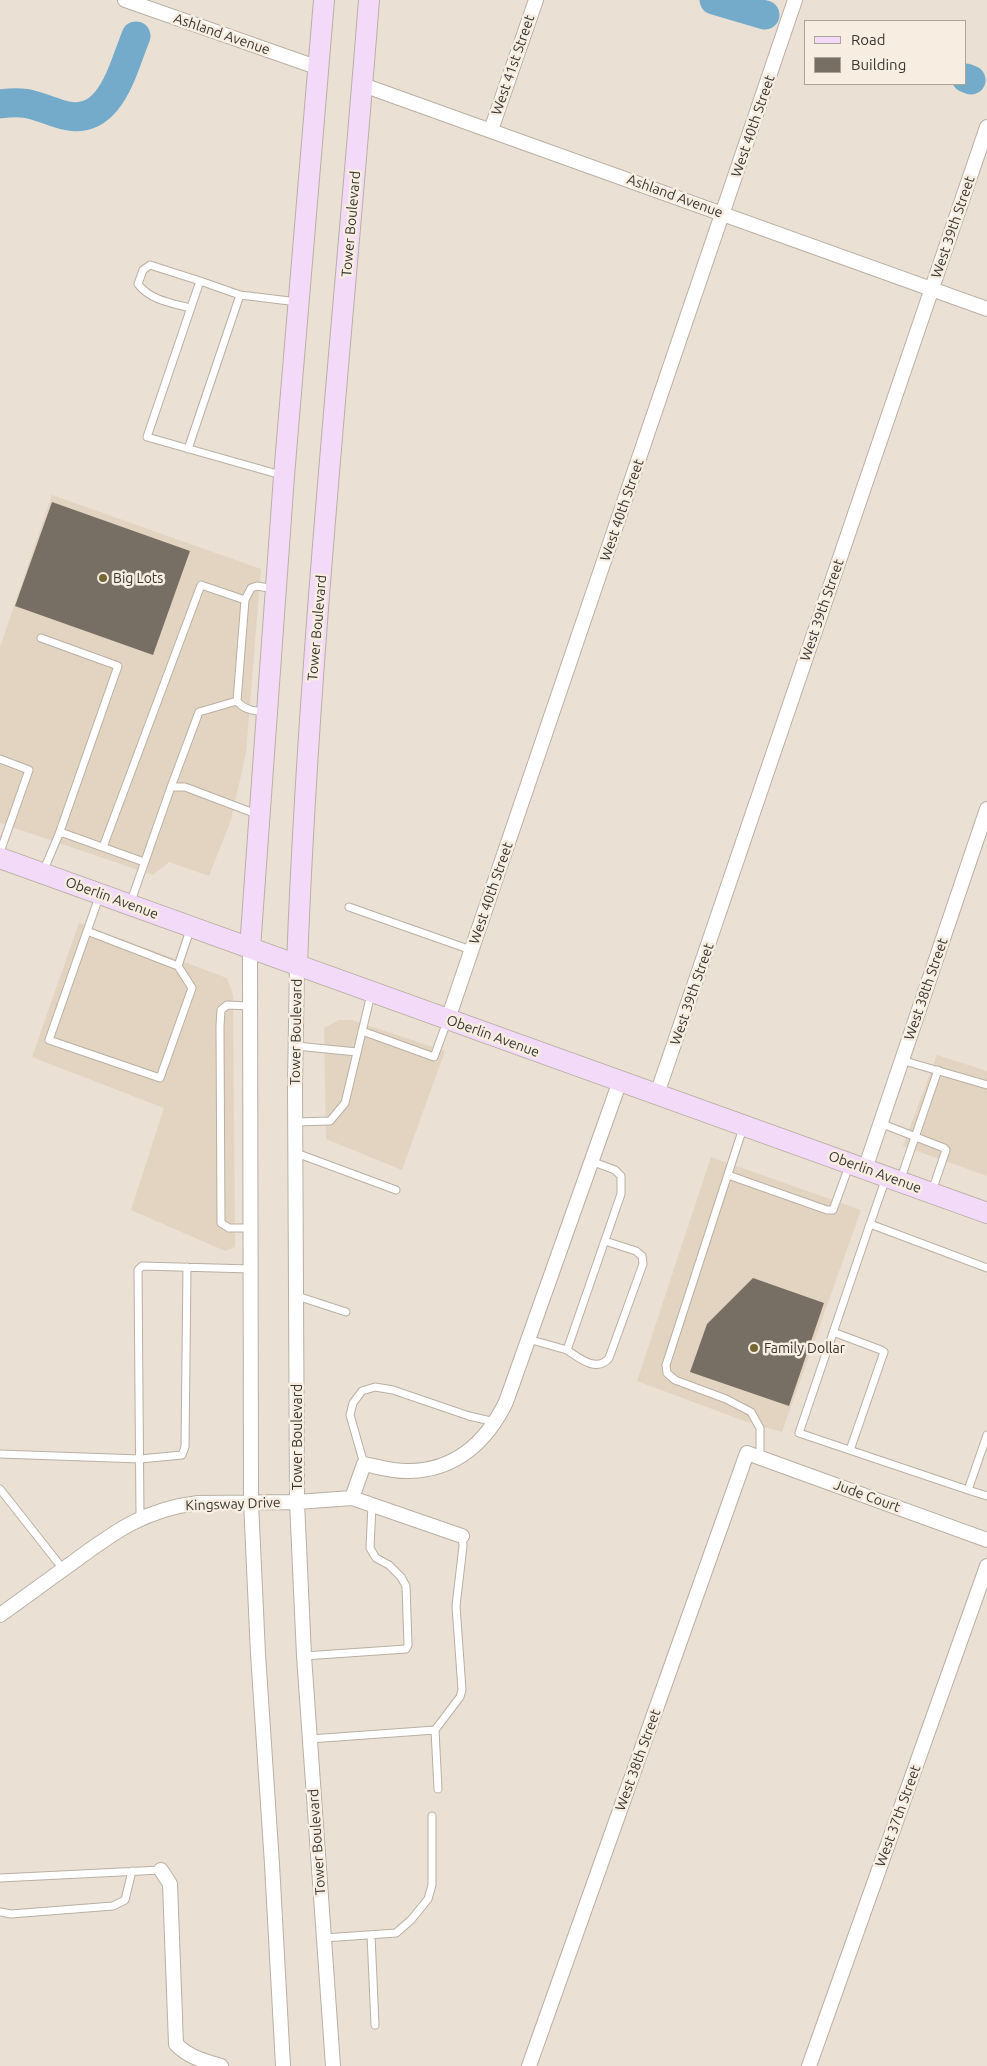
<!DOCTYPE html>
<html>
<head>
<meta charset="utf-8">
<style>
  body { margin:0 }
  #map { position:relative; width:987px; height:2066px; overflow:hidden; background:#eae0d4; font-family:Ubuntu,sans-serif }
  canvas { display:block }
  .legend { position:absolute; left:804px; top:20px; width:162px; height:65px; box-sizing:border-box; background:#f7ede1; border:1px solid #aba49b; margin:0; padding:6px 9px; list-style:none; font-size:15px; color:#393631 }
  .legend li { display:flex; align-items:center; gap:10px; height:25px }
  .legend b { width:25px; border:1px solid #aba49b }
</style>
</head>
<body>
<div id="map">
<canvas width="987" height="2066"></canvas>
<ul class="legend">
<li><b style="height:6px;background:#f3daf9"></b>Road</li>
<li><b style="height:14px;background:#786f64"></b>Building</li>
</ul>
</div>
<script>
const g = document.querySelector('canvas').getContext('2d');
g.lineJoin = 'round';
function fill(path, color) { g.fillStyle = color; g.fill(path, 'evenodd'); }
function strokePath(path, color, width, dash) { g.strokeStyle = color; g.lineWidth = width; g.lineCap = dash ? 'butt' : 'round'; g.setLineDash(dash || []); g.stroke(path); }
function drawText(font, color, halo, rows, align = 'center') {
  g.font = font + ' Ubuntu,sans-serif'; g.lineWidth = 5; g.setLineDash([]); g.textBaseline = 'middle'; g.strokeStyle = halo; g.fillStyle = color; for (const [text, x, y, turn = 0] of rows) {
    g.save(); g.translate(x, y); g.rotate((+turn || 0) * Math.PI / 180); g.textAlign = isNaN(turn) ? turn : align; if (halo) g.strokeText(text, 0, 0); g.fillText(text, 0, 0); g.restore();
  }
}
const built = new Path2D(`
  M52 495 261 569 246 753 231 820 209 876 169 862 153 875 0 823V647Z
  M79 923 227 978 233 995 235 1247 225 1251 131 1210 164 1108 32 1057Z
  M339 1020H352L445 1051 402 1170 326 1139 324 1028Z
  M937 1055 987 1071V1176L903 1146Z
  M711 1157 861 1210 782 1432 747 1422 637 1381Z`);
const river = new Path2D(`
  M714 0 765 15
  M966 78 971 80
  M0 104C29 100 34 106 60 114 110 130 122 70 136 36`);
const building = new Path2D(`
  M52 502 190 551 153 655 15 606Z
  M753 1278 824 1303 789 1406 690 1372 707 1324Z`);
const lane = new Path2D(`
  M190 308C171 303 150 300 138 284L143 270 150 265 200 281
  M188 449 240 295
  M281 475 147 437 200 281 240 295 298 302
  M41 638 118 666 59 834
  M265 712C254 711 244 710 237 701L245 600 251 588 257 586 275 589
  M0 759 29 770 0 852
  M171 787 199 712 237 701
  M103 847 201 585 245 600
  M43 872 59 834 63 833 144 862
  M130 904 171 787H185L259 815
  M349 907 471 950
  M87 931 178 966 192 988 160 1078 49 1040 99 897
  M178 966 190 930
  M250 1006 227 1005 221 1010 220 1026 221 1223 229 1228H251
  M362 1031 434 1057 448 1019
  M296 1046 357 1052
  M901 1060 987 1085
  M296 1122 330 1121 345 1103 371 994
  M880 1123 944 1148 946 1150 932 1191
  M743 1128 666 1365 667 1373 675 1380 726 1399 751 1412 760 1428V1458
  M296 1153 396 1190
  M728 1175 827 1210H833L849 1166
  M886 1178 870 1224 987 1268
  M900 1181 938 1070
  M870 1224 799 1433 968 1490
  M297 1296 346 1312
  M833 1332 881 1350 884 1352 850 1450
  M528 1339 567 1350 621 1194V1176L615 1170 591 1161
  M567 1350C579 1358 597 1373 609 1358L643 1264 642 1256 636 1251 605 1241
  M987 1435 968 1490 987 1496
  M0 1454 140 1459 182 1455 185 1447 187 1267
  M364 1464 350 1415 353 1403 362 1391 375 1387 393 1390 469 1416 495 1422
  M0 1489 63 1569
  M140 1518 138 1270 142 1266 251 1269
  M304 1656 406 1649 408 1645 406 1586 401 1577 389 1565 376 1558 370 1548 372 1505
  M435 1730 438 1789
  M310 1739 435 1730 460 1697 462 1690 456 1606 463 1546 462 1536
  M0 1878 161 1870
  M0 1912 11 1914 113 1906 125 1900 132 1871
  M371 1935 375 2025
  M324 1938 396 1933 411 1920 428 1899 432 1885V1816`);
const street = new Path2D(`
  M125 0 319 68
  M363 85 987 309
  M491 130 536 0
  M250 948 251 1502 258 1654 272 1864 283 2066
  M297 965 295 1085 297 1502 304 1656 333 2066
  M448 1019 795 0
  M657 1094 987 127
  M865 1169 987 809
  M352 1498 364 1464C379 1467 395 1472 410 1471 456 1470 487 1441 506 1402L620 1081
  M0 1615C24 1598 48 1580 72 1563 114 1532 145 1509 198 1503L297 1502 352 1498 462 1536
  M161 1870 170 1884 176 2044C188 2057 204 2061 221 2066
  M529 2066 747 1453 987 1540
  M809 2066 987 1566`);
const secondary = new Path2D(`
  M0 858 987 1213
  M250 948 284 476 324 0
  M297 965C309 643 344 321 369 0`);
const markers = [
  [103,578,5,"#756634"],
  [754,1348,5,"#756634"]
];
const streetNames = [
  ["Ashland Avenue",222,34,19],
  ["West 41st Street",513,65,-71],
  ["West 40th Street",753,126,-71],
  ["Ashland Avenue",675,196,20],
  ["Tower Boulevard",351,224,-85],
  ["West 39th Street",953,227,-71],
  ["West 40th Street",622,510,-71],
  ["West 39th Street",822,610,-71],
  ["Tower Boulevard",317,628,-85],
  ["West 40th Street",491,893,-71],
  ["Oberlin Avenue",112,898,20],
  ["West 38th Street",926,989,-71],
  ["West 39th Street",692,994,-71],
  ["Tower Boulevard",296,1032,-89],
  ["Oberlin Avenue",493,1036,20],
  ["Oberlin Avenue",875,1172,20],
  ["Tower Boulevard",297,1437,-90],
  ["Jude Court",867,1496,20],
  ["Kingsway Drive",233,1504,-2],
  ["West 38th Street",638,1760,-70],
  ["West 37th Street",898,1816,-70],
  ["Tower Boulevard",317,1842,-94]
];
const poiNames = [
  ["Big Lots",113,578],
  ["Family Dollar",764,1348]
];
fill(built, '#e2d4c1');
strokePath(river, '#74abcb', 29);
fill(building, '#786f64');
strokePath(lane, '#b9b0a4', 9);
strokePath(street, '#b9b0a4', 16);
strokePath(secondary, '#b9b0a4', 22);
strokePath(lane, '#fff', 7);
strokePath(street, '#fff', 14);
strokePath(secondary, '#f3daf9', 20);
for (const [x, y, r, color] of markers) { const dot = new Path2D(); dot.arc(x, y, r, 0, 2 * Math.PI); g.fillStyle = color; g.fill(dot); strokePath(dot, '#f7ede1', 2); }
drawText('14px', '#393631', '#f7ede1', streetNames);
drawText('14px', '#393631', '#f7ede1', poiNames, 'left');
</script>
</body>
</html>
